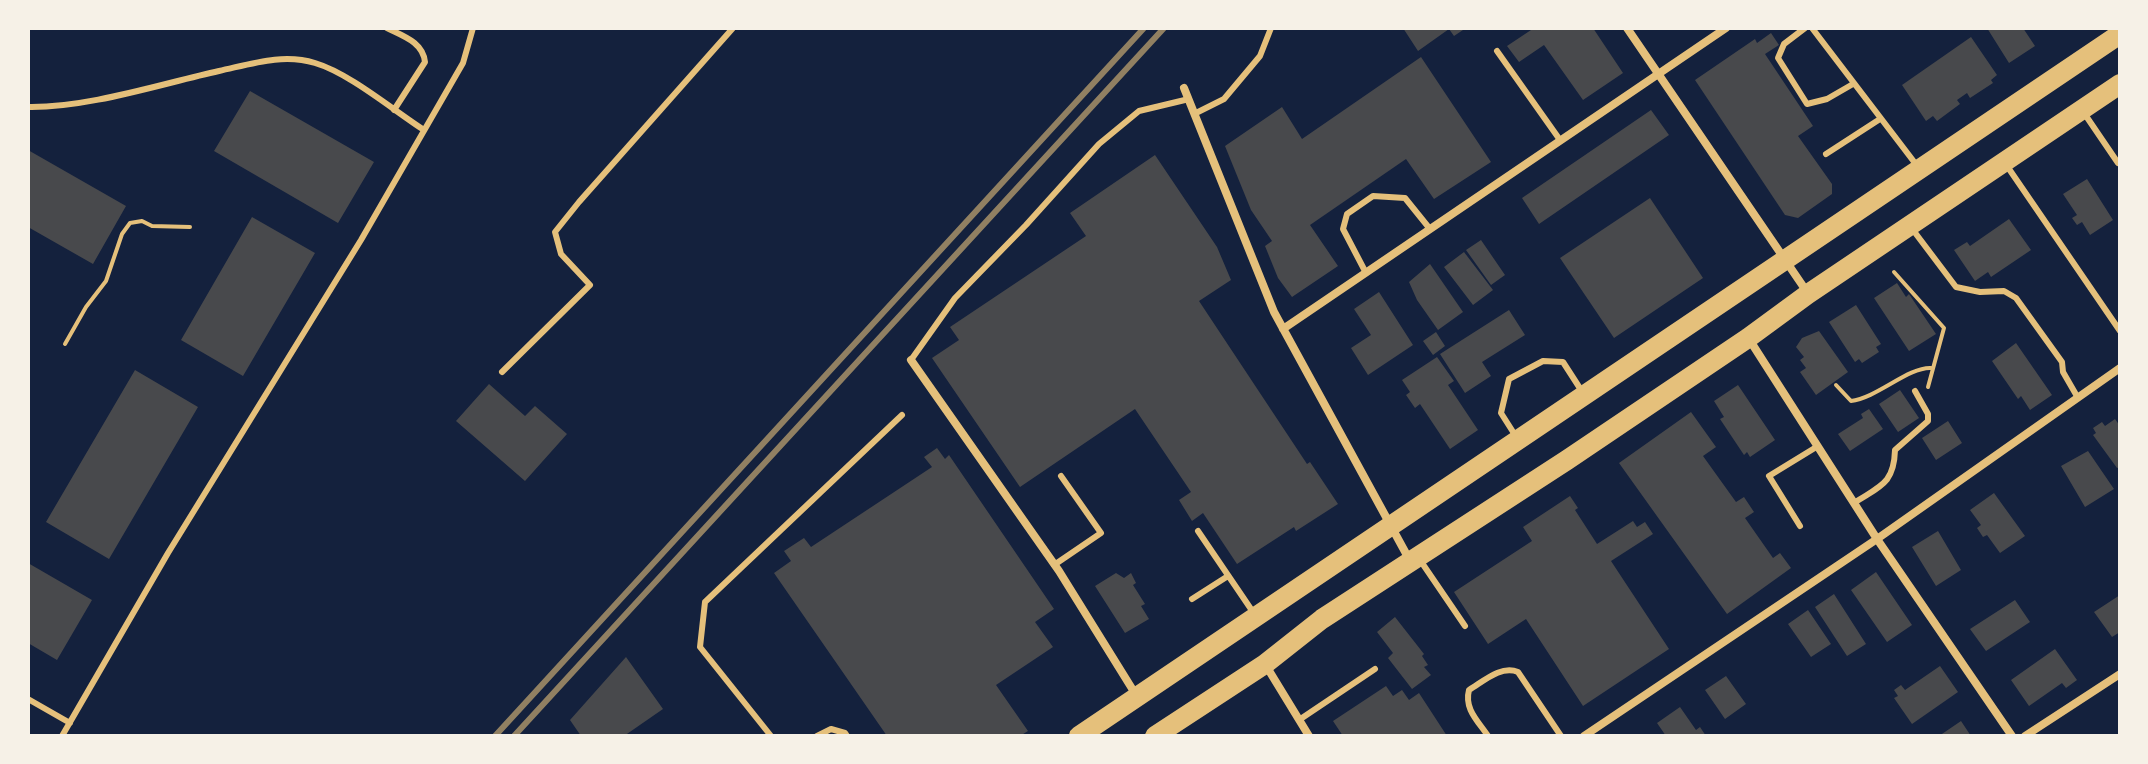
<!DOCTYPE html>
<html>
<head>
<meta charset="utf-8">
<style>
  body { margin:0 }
  #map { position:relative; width:2148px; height:764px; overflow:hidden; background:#14213d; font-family:"IBM Plex Sans",sans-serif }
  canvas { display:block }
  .frame { position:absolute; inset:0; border:30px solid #f6f1e7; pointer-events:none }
</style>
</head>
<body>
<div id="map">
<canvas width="2148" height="764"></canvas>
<div class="frame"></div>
</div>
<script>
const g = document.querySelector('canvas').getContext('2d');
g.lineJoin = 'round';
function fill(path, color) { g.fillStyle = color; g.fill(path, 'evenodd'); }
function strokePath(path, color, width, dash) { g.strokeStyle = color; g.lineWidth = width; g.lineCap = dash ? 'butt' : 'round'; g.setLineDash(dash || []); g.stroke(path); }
const building = new Path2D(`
  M1403 28H1466L1454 36 1449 29 1418 51Z
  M1534 28H1593L1623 73 1583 100 1544 45 1519 62 1507 46Z
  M1987 28H2023L2035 46 2009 63Z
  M1771 33 1779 45 1765 54 1813 126 1798 136 1832 184V194L1798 218 1785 215 1695 80 1755 39 1757 43Z
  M1971 37 1997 75 1991 80 1993 83 1970 98 1967 93 1957 100 1960 104 1937 121 1933 116 1926 121 1902 85Z
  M1421 57 1491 162 1434 199 1406 159 1310 225 1338 266 1292 297 1278 278 1265 246 1272 241 1251 210 1225 146 1282 107 1302 139Z
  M250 91 374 162 338 223 214 151Z
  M1651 110 1669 135 1539 224 1522 198Z
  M28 150 126 206 93 264 28 227Z
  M1155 155 1217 247 1231 280 1199 301 1307 464 1310 462 1338 504 1296 531 1294 527 1237 564 1203 513 1192 521 1179 500 1191 492 1135 409 1020 487 932 358 959 340 950 327 1086 236 1070 213Z
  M2087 179 2113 220 2090 235 2082 222 2077 225 2072 218 2077 215 2063 194Z
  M1650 198 1703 278 1614 338 1560 258Z
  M252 217 315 253 243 376 181 340Z
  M2009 219 2031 250 1991 277 1988 272 1975 281 1954 250 1967 242 1970 246Z
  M1481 240 1505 275 1491 285 1466 250Z
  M1464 252 1493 290 1473 305 1444 267Z
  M1430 264 1463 312 1438 330 1417 300 1409 282Z
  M1897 283 1906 297 1909 294 1936 334 1909 351 1874 298Z
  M1379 292 1413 345 1368 375 1351 348 1371 335 1354 309Z
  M1856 305 1881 344 1876 347 1879 352 1862 363 1859 359 1855 362 1829 322Z
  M1509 310 1525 335 1482 362 1491 376 1465 393 1440 354Z
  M1819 331 1848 372 1816 395 1800 372 1806 368 1800 360 1804 357 1796 347 1802 338Z
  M1436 332 1445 346 1433 355 1423 341Z
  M2016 343 2052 395 2030 410 2021 396 2018 399 1992 361Z
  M1437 357 1454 381 1448 385 1478 430 1450 449 1420 404 1415 408 1406 395 1410 392 1402 380Z
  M135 370 198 407 109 559 46 522Z
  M489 384 525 416 535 406 567 434 525 481 456 421Z
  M1738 385 1775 440 1750 457 1747 452 1744 455 1720 419 1724 417 1714 401Z
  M1900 390 1919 418 1898 432 1879 404Z
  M1869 409 1883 429 1850 451 1838 434 1863 418 1861 414Z
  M1691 412 1716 447 1703 456 1736 502 1744 497 1754 512 1745 518 1773 558 1780 553 1791 568 1727 614 1619 463Z
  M2115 419 2120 426V467L2117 468 2093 435 2096 433 2093 428 2102 422 2105 426Z
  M1948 421 1962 443 1936 460 1922 438Z
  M937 448 945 459 949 455 1054 609 1035 622 1053 647 996 685 1028 731 1020 736H887L774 573 791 561 784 551 804 538 811 547 932 467 924 457Z
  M2088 451 2114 489 2085 507 2061 466Z
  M1994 493 2025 536 2000 553 1987 535 1983 537 1977 528 1981 525 1970 510Z
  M1570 496 1578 508 1575 510 1597 544 1633 521 1637 527 1645 522 1653 534 1611 561 1669 649 1583 706 1526 619 1488 644 1454 592 1532 541 1523 527Z
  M1938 531 1961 570 1936 586 1912 547Z
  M28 563 92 600 57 660 28 643Z
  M1876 572 1912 625 1887 642 1851 590Z
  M1116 573 1124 578 1131 573 1136 583 1133 585 1145 604 1141 606 1149 619 1125 633 1095 586Z
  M1834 594 1866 644 1847 656 1815 607Z
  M2120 595V632L2112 637 2094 612Z
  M2015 600 2030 622 1986 651 1970 629Z
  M1808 610 1831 644 1811 657 1788 624Z
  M1395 617 1424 654 1422 656 1428 665 1424 667 1431 675 1412 689 1388 658 1393 653 1377 632Z
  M2055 649 2077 680 2066 688 2062 683 2029 706 2011 680Z
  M626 657 663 709 624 736H581L570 720Z
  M1940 666 1958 692 1912 724 1894 698 1898 696 1894 690 1901 685 1905 690Z
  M1726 676 1746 704 1725 719 1705 690Z
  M1386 686 1393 696 1402 690 1409 700 1419 693 1447 736H1343L1333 721Z
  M1680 707 1696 730 1700 727 1706 736H1666L1657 723Z
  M1961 721 1971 736H1939Z`);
const path = new Path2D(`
  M1894 272 1944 328 1928 387
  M65 344 86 307 106 281 122 234 130 223 142 221 152 226 190 227
  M1836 385 1851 401C1877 398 1908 367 1931 368`);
const service = new Path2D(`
  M387 28C403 36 423 42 425 62L394 110
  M1805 28 1784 44 1778 58 1807 104 1827 99 1853 84
  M1812 28 1918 167
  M1497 51 1560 140
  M28 107C88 108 160 84 219 71 251 64 283 53 315 63 349 73 393 110 424 130
  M2084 113 2118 163
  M1194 114 1224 99 1260 56 1271 28
  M1826 154 1880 119
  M2007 166 2120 331
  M1913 230 1956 287 1980 292 2004 291 2016 298 2062 362 2063 372 2078 398
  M1366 273 1343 229 1347 214 1373 196 1405 198 1430 229
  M911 360 955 298 1026 225 1099 144 1139 111 1189 99
  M502 372 590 285 561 254 555 232 579 202 733 28
  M1515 435 1501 413 1509 379 1543 361 1563 362 1583 393
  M1854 503C1880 486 1894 484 1895 450L1928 421V414L1915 391
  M1800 526 1769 476 1818 446
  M1198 531 1255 615
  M1420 560 1465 626
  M1054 565 1101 533 1061 476
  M1192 599 1228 576
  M28 699 70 723
  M1299 720 1375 669
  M62 736 168 553 361 240 463 63 473 28
  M771 736 700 647 705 602 902 415
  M817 736 831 729 845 733 847 736
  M1488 736C1478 721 1464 709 1469 690 1484 681 1501 665 1518 672L1561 736`);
const minor = new Path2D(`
  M1627 28 1807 292
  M1184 88 1274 312 1409 559
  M1283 329 1726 28
  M1749 339 1877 539 2012 736
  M911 360 1059 571 1136 695
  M1265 664 1309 736
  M1584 736 1877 539 2120 368
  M2025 736 2120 674`);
const primary = new Path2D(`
  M1079 736 2120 34
  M1155 736 1265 664 1322 619 1567 460 1748 338 1808 294 2120 84`);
const rail = new Path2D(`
  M495 736 1144 28
  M514 736 1164 28`);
fill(building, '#48494c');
strokePath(path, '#e5c07b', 4);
strokePath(service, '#e5c07b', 6);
strokePath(minor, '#e5c07b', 8);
strokePath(primary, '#e5c07b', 20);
strokePath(rail, '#918062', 6);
</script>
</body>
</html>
